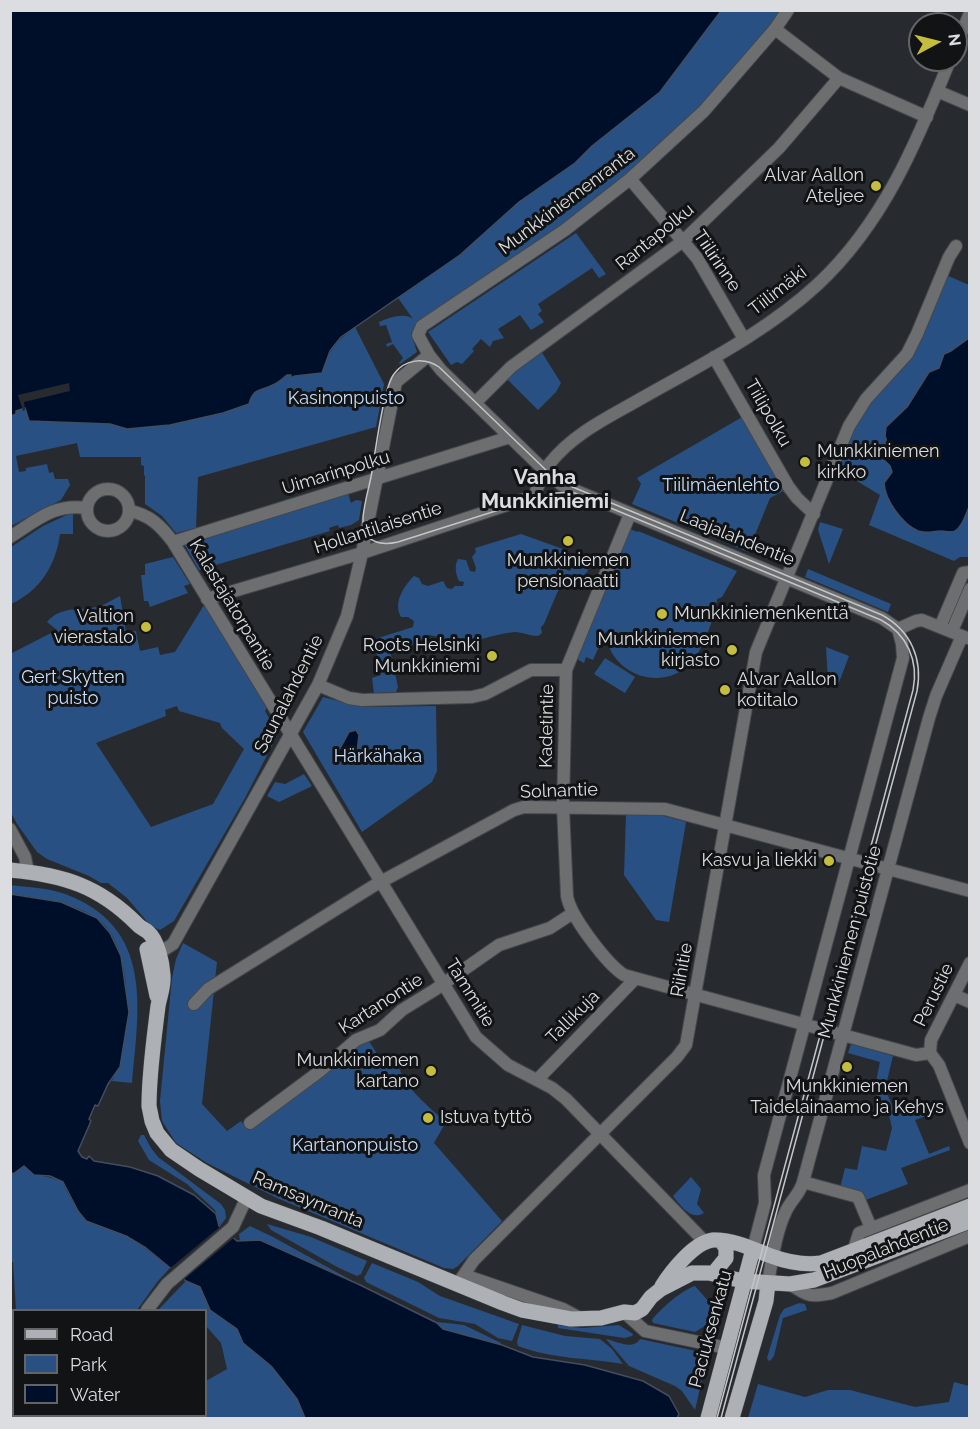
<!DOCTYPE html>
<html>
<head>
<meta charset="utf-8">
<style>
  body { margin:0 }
  #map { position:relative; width:980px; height:1429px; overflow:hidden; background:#272b2f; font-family:Raleway,sans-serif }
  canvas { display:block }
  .frame { position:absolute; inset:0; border:12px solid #dbdde0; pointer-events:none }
  .legend { position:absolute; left:12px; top:1309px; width:195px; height:108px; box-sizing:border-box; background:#121315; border:2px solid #626466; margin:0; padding:8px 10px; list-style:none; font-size:18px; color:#dbdde0 }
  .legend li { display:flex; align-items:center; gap:12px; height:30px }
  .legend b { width:30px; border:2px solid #626466 }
  .north { position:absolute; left:908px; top:12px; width:60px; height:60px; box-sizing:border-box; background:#121315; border:2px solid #626466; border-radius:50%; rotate:83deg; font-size:16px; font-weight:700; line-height:24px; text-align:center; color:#dbdde0 }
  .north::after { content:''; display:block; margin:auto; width:21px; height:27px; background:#c4bd3e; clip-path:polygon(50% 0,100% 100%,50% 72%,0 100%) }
</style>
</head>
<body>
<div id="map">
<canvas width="980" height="1429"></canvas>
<div class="frame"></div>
<ul class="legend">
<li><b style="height:8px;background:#adb1b6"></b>Road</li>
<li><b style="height:16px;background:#295083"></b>Park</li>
<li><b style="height:16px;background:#000f29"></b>Water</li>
</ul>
<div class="north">N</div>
</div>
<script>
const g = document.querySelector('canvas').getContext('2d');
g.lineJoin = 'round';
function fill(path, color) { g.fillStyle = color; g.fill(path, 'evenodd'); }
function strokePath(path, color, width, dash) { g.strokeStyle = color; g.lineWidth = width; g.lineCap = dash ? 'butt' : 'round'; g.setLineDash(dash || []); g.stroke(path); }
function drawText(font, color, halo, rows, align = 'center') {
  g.font = font + ' Raleway,sans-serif'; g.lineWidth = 6; g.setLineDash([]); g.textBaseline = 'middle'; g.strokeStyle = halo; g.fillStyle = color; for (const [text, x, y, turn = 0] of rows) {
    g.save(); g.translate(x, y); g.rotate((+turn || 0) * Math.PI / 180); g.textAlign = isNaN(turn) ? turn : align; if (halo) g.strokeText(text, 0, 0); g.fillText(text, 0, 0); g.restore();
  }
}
const green = new Path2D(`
  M691 11H783L725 83 638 168 563 226 417 324 411 333 417 352 400 364 399 363 403 358 393 344 387 347 386 344 392 342 386 325 380 326 379 322C389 318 404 312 413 319L398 298 443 267 519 202 575 163 592 146Z
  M576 233 606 274 599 278 592 268 538 304 542 311 538 314 544 322 531 330 520 315 498 329 504 338 493 341 490 347 481 339 472 349 474 351 462 364 457 362 451 365 428 332Z
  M946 275 969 285V557H960L954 561 869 525 880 495 837 469 858 417 918 345 929 321Z
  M355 327 384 384 376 427 198 477 196 528 176 533 162 516 145 504V476L144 475V466L141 465V457H80L77 443 16 456 19 472 26 471V468L47 464 49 473 53 472 55 479H68L70 485 61 500 11 526 10 416 16 414 15 411 25 408 29 421 110 424 127 429 146 426 252 395 259 389 276 384 287 375 322 373C328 352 337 340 355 327Z
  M541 351 561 383 556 392 538 410 506 378 521 365Z
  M744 416 787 489 770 498 748 552 632 504 641 484 637 478Z
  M348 493 351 503 356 500 362 501 359 520 351 525 339 528 338 525 329 528 330 531 199 570 184 544Z
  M73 512V534H60C56 565 40 591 11 604V547L43 526Z
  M820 522 843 529 829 564 818 530Z
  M630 529 637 532 638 531 737 571 722 597 717 599C716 615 702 651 691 663 668 687 629 681 612 653 608 646 608 638 606 631L593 660 586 657 584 663 577 659Z
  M521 534 563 549 556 566 570 571 577 555 592 561 587 572 580 579 572 578 562 584 557 593 544 624 541 627 542 633 538 636C530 636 522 632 515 632 506 633 491 636 482 639 463 647 456 661 439 637L429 635 412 645H394L390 650 398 687 396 692 374 693 372 678 381 675C382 660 378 651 365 644V641L366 638 372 640 413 627 414 621 408 617H401C393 603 403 587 414 576L419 578 422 584 428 586 443 581 447 588 452 589 455 586H463L464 582 459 581C456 575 454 566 458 559L466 560 470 571 475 572 476 568 472 557 476 552 475 548Z
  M173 557 190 584 184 586 188 593 150 607 148 601H144L141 575H145V564Z
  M808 569 891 604 888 612 805 577Z
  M120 596 126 632 136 631 140 651 158 647 160 655 175 652 204 605 268 706 265 711 278 734 245 798 174 921 160 930 151 926 127 898 108 883H101L89 876 47 859 37 852 17 824 10 811V654L57 630 47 622C62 604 84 612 103 605 109 602 114 599 120 596ZM177 706 179 711 220 723 222 728 244 749 213 804 151 827 96 743 166 716 165 710Z
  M826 647 849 656 838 685 828 681Z
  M605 658 635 677 625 693 594 674Z
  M323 697 362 707 436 706 437 771 432 782 362 832 303 732Z
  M304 774 312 786 279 802 267 796 275 782 285 784Z
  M626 814 660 815 686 822 669 922 656 920 624 875Z
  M10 885C28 887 48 888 65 894 154 927 139 1008 132 1083L112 1081C133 1044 136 942 95 917 69 901 39 898 11 894Z
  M183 943 217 962 202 1104 227 1131 241 1121 248 1130 257 1120 367 1038 381 1060 395 1053C399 1083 424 1103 446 1122L434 1143 502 1221 458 1266 453 1269 444 1268 277 1198 207 1163 176 1143 162 1121 160 1101 172 978 176 959Z
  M851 1044 893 1056 885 1089 896 1114 939 1100 943 1110 915 1120 929 1154 949 1146 950 1150 901 1168 908 1184 863 1201 840 1188 845 1168 857 1170 862 1146 886 1151 892 1128 889 1115 873 1111 880 1084 876 1082 880 1062 848 1053Z
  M141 1135H144L151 1148 158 1157 221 1204 225 1210 226 1218 220 1226 215 1210 187 1184 149 1160 138 1141Z
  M24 1165C35 1178 48 1175 63 1182 65 1189 68 1193 71 1199 89 1230 100 1223 128 1237 143 1246 157 1257 170 1268L158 1281 137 1310H16L13 1262H10V1172L13 1174Z
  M691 1177 701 1189 697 1204 704 1213C691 1221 681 1206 673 1196Z
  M267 1224 311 1237 367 1261 361 1274 357 1276 339 1268 271 1230Z
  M250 1226 273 1237 358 1284 437 1322 464 1325 501 1343 498 1348 488 1355 240 1241 239 1234Z
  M372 1263 418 1282 440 1296 519 1324 512 1341 498 1338 475 1324 439 1318 366 1282 364 1278Z
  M186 1281 200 1287 387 1418H194L191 1416H206V1381L227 1369 221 1343 206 1326V1310H158Z
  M695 1286 717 1311 718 1318 695 1332 653 1323 652 1320C659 1310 683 1289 695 1286Z
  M799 1303 805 1304 807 1310 783 1318 774 1356 770 1361 768 1360 767 1358 780 1315 784 1309Z
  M522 1325 565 1336 600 1339 612 1349 623 1364C588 1358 552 1359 518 1346L517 1342Z
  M558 1325 582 1328 619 1325 633 1334 632 1336 624 1338 558 1328Z
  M606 1339C617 1341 632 1351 640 1339L705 1353 707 1357 695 1410 682 1391 675 1386 629 1366Z
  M954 1382 969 1386V1418H748L758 1384 805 1397 828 1390H850L915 1407 949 1402Z`);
const water = new Path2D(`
  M11 11H721L660 92 592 146 575 163 519 202 460 255 341 337 330 351 322 373 295 376 291 378V375H287C283 378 279 382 275 384 261 392 254 386 249 404L223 413 170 425 127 429 110 424 29 421 25 408 16 411V414L11 416Z
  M969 338V507C966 514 962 528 955 531 952 533 945 531 941 531 933 531 926 534 918 531 902 524 885 500 884 483L892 472 890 466 883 459 884 449 887 442 885 436 886 427 907 407 929 372 939 368 944 354 951 351Z
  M356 730 359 735 357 752 340 763 336 756 349 732Z
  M10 894 61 902 97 918 110 933 121 956 129 1012 120 1067 108 1084 98 1106 95 1105 89 1119 91 1121 78 1151 82 1157 87 1159 89 1156 94 1161 130 1167 158 1176 194 1195 216 1214 219 1226 237 1241 260 1240 358 1284 437 1323 443 1329 502 1345 533 1357 585 1365 643 1381 669 1396 679 1414 677 1418H305L297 1399 271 1366 243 1343 237 1329 210 1310 200 1287 186 1281 146 1248 126 1236 86 1221 78 1211 63 1182 50 1176 34 1175 24 1166 13 1174 11 1172Z`);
const pier = new Path2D(`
  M69 383 70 391 24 402 25 410 23 411 18 395Z
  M222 1225 235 1237 181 1282 168 1270Z`);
const minor = new Path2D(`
  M788 10 775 29 704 111 630 179 565 230 422 326 418 335 429 355 441 370 545 471 562 485 882 618 898 629
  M775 29 839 78 927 117
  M956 46 970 13
  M937 91 970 105
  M630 179 697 258 744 339
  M714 357 788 486 797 498 814 514
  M475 403 511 367 683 241 779 148 839 78
  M87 510a21 21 0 1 1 42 0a21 21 0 1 1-42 0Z
  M129 511C149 514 161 526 173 542L476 1037 508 1065 552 1088 566 1099 705 1242
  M630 514 566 670 563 807 567 896C570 916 607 964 624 975L916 1055 930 1053
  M10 537C37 520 54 503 87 508
  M173 542 510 437
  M207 599 362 553 534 496C539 485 542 473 550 463 574 433 609 417 642 398 702 364 766 332 817 285 883 224 917 142 950 60
  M940 627 963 573 970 572
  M898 629 916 621 922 620 967 638
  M952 631 970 589
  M318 685 349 698 362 700 472 697 485 694 531 670H566
  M10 829 25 857 28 871
  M152 953H159L173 944 318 685 347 616 362 553 396 382 429 355
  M970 963 931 1040 930 1053 939 1065 970 1143
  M954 995 970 1002
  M194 1004 208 989 375 885 514 810 524 807 665 809 970 891
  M537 1080 635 979
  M250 1123 320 1071 356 1040 380 1030 402 1010 436 989 499 945 550 928 573 913
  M803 1182 858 1197 871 1228
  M753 1249 765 1203 764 1175 903 658 902 644 898 629
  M853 1252 859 1233 970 1190
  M464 1275 563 1309 578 1317
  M768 1283C772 1261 776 1231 786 1211 791 1200 800 1194 803 1182L929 718 936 696 962 636
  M790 1284C808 1297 811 1297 832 1293L970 1236
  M457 1285 474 1260 677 1057 686 1045 756 652 849 426 866 399 907 354 917 334 949 257 956 246
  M147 1310 167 1284 233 1227 247 1197
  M624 1312 645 1331 727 1348
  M10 1345 14 1346
  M86 1416 87 1418`);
const major = new Path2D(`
  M10 870C64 875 99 886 137 924 140 928 145 929 148 932 158 941 162 962 163 975 164 986 160 995 158 1006 154 1039 149 1073 149 1106L152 1121 157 1133 171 1150 199 1169 261 1206 321 1228 503 1303 522 1310 571 1319 601 1318 624 1312 635 1313 642 1309 651 1297 661 1289 692 1273H709L743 1281 790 1284 814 1280 970 1221
  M147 949 157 996
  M713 1274 726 1258V1248L721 1241
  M662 1286C671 1272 694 1242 713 1240 732 1239 753 1249 771 1256 787 1262 805 1265 821 1263L970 1206
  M708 1418 753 1249
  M732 1418 766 1301 768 1283`);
const tram = new Path2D(`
  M717 1418 913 690C919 661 907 634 881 620L572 492 556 493 527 501 398 542C385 545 372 545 365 532 363 528 363 523 363 518 364 505 368 491 371 477 375 456 383 388 394 374 405 359 424 357 439 367L548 472 563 483 882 615C911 631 923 659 917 691L721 1418`);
const markers = [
  [876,186,6,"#c4bd3e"],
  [805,462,6,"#c4bd3e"],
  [568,541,6,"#c4bd3e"],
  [662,614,6,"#c4bd3e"],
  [146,627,6,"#c4bd3e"],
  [732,650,6,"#c4bd3e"],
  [492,656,6,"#c4bd3e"],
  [725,690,6,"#c4bd3e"],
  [829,861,6,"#c4bd3e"],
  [847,1067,6,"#c4bd3e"],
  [431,1071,6,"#c4bd3e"],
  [428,1118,6,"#c4bd3e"]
];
const poiNames = [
  ["Alvar Aallon",864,176],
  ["Ateljee",864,197],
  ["Munkkiniemen",817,452,"left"],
  ["kirkko",817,473,"left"],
  ["Munkkiniemen",568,561,"center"],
  ["pensionaatti",568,582,"center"],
  ["Munkkiniemenkenttä",674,614,"left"],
  ["Valtion",134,617],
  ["vierastalo",134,638],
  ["Munkkiniemen",720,640],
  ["kirjasto",720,661],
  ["Roots Helsinki",480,646],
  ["Munkkiniemi",480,667],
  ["Alvar Aallon",737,680,"left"],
  ["kotitalo",737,701,"left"],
  ["Kasvu ja liekki",817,861],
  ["Munkkiniemen",419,1061],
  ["kartano",419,1082],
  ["Munkkiniemen",847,1087,"center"],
  ["Taidelainaamo ja Kehys",847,1108,"center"],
  ["Istuva tyttö",440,1118,"left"]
];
const streetNames = [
  ["Munkkiniemenranta",567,201,-37],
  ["Rantapolku",655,237,-39],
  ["Tiilirinne",717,261,56],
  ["Tiilimäki",778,291,-38],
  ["Tiilipolku",768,413,60],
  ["Uimarinpolku",336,473,-17],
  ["Hollantilaisentie",378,528,-18],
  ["Laajalahdentie",737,538,22],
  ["Kalastajatorpantie",232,605,59],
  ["Saunalahdentie",289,694,-63],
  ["Kadetintie",547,726,-89],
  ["Solnantie",559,791,-2],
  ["Munkkiniemen puistotie",850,942,-75],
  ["Riihitie",682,970,-80],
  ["Tammitie",470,993,58],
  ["Perustie",934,995,-64],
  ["Kartanontie",381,1004,-33],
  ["Tallikuja",573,1017,-45],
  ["Ramsaynranta",308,1200,23],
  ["Huopalahdentie",886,1249,-22],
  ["Paciuksenkatu",711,1329,-75]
];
const parkNames = [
  ["Kasinonpuisto",346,399],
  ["Tiilimäenlehto",721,486],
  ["Gert Skytten",73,678],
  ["puisto",73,699],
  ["Härkähaka",378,757],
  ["Kartanonpuisto",355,1146]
];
const quarterNames = [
  ["Vanha",545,478],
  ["Munkkiniemi",545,502]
];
fill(green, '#295083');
fill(water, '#000f29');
strokePath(water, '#424d60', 1.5);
fill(pier, '#272b2f');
strokePath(minor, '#44474b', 14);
strokePath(major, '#44474b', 16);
strokePath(minor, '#6c6e70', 12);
strokePath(major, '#adb1b6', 15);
strokePath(tram, '#c3c5c8', 1.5);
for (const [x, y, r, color] of markers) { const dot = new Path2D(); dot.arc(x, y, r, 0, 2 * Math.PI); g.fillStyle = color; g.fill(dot); strokePath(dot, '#121315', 2); }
drawText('18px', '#dbdde0', '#121315', poiNames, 'right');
drawText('18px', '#dbdde0', '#121315', streetNames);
drawText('18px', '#c7dfff', '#121315', parkNames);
drawText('bold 21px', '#dbdde0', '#121315', quarterNames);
</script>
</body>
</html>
